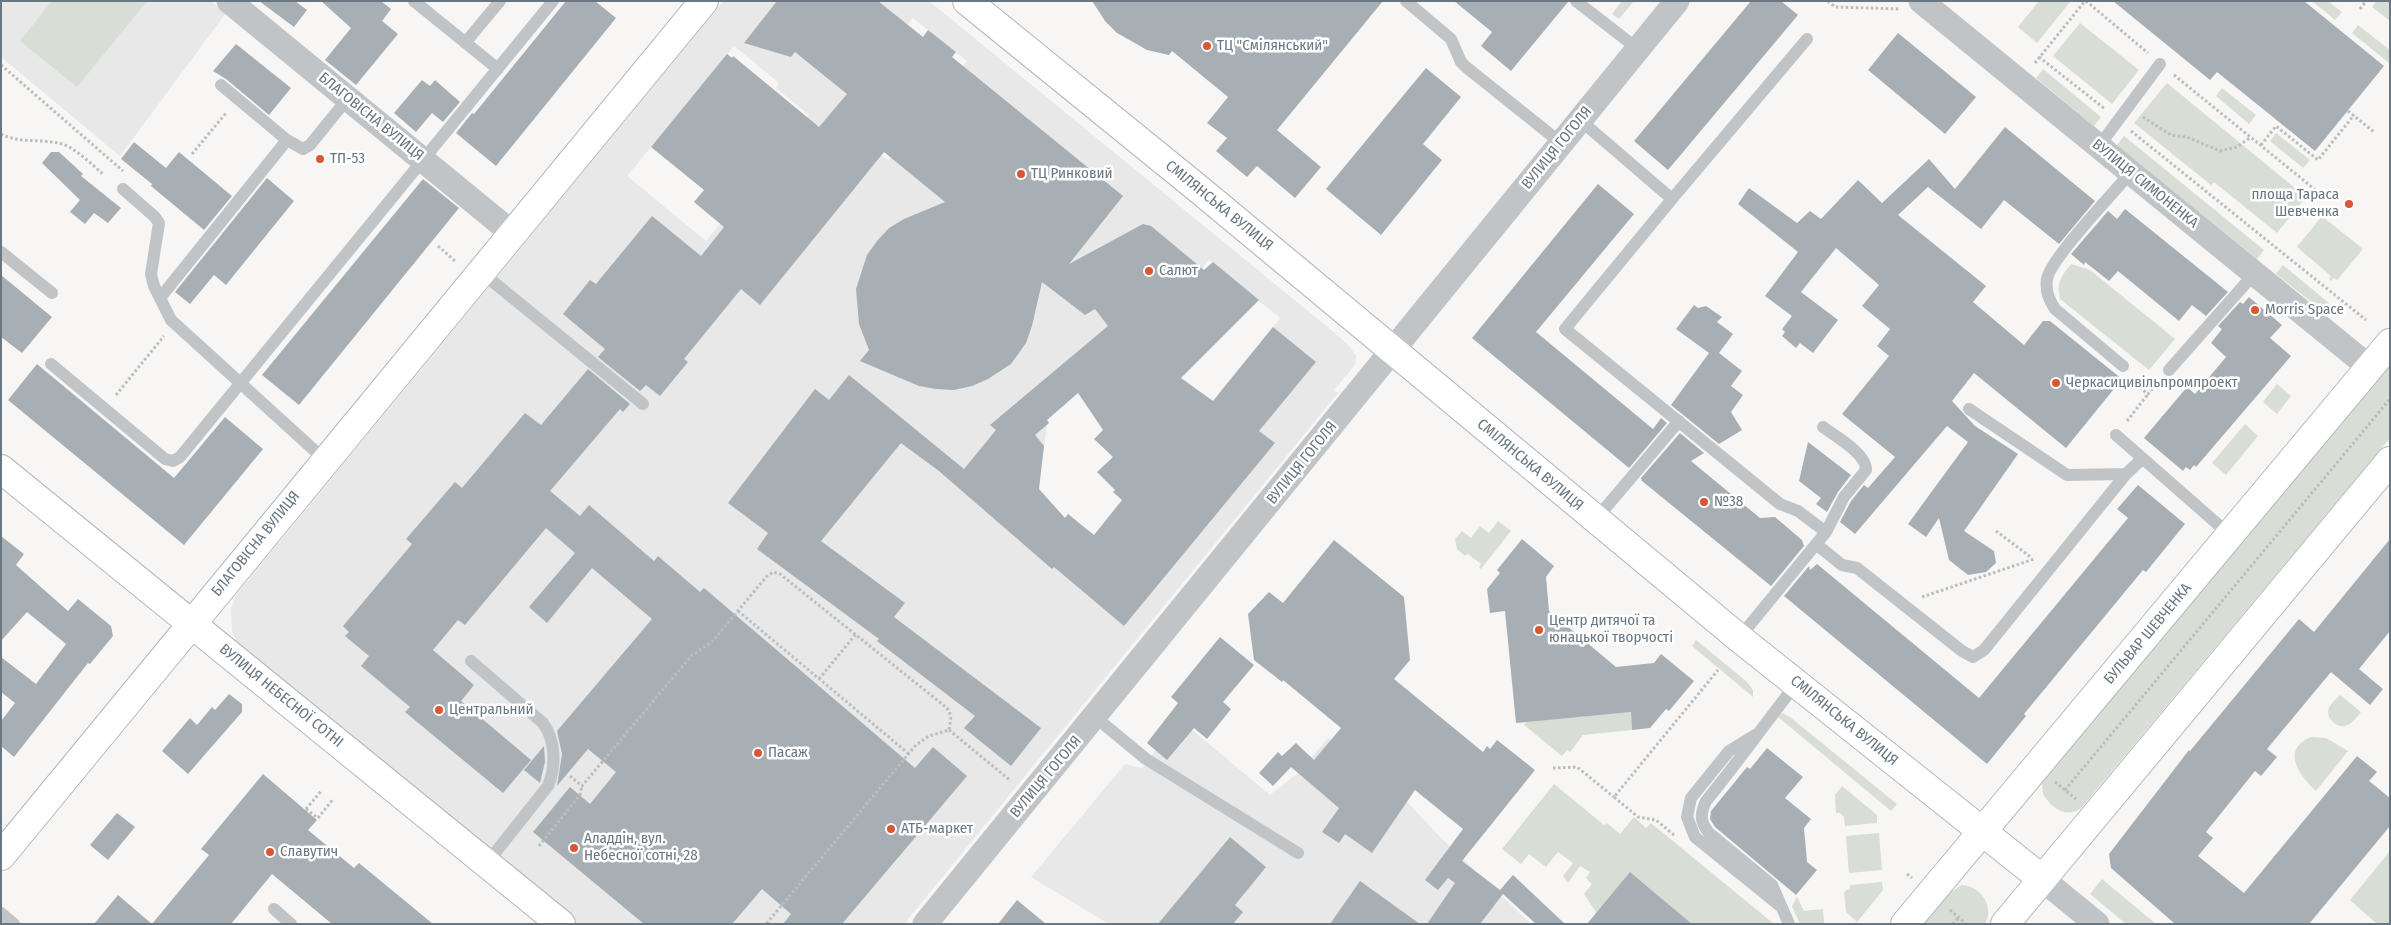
<!DOCTYPE html>
<html>
<head>
<meta charset="utf-8">
<style>
  body { margin:0 }
  #map { position:relative; width:2391px; height:925px; overflow:hidden; background:#f7f6f4; font-family:"Fira Sans Condensed",sans-serif }
  canvas { display:block }
  .frame { position:absolute; inset:0; border:2px solid #687782; pointer-events:none }
</style>
</head>
<body>
<div id="map">
<canvas width="2391" height="925"></canvas>
<div class="frame"></div>
</div>
<script>
const g = document.querySelector('canvas').getContext('2d');
g.lineJoin = 'round';
function fill(path, color) { g.fillStyle = color; g.fill(path, 'evenodd'); }
function strokePath(path, color, width, dash) { g.strokeStyle = color; g.lineWidth = width; g.lineCap = dash ? 'butt' : 'round'; g.setLineDash(dash || []); g.stroke(path); }
function drawText(font, color, halo, rows, align = 'center') {
  g.font = font + ' "Fira Sans Condensed",sans-serif'; g.lineWidth = 5; g.setLineDash([]); g.textBaseline = 'middle'; g.strokeStyle = halo; g.fillStyle = color; for (const [text, x, y, turn = 0] of rows) {
    g.save(); g.translate(x, y); g.rotate((+turn || 0) * Math.PI / 180); g.textAlign = isNaN(turn) ? turn : align; if (halo) g.strokeText(text, 0, 0); g.fillText(text, 0, 0); g.restore();
  }
}
const built = new Path2D(`
  M1 1H210L226 13 120 156 1 57Z
  M723 1H929L1336 334 1350 347 1356 356 1355 365 1334 390 1338 393 904 924H577L240 648 232 632 231 609 236 595ZM913 18 967 61 888 160 835 117ZM734 46 779 83 776 88 809 115 706 241 627 176ZM1209 260 1280 318 1218 394 1260 429 1121 601 1009 506 1041 468 1047 425 1049 423 1047 420 1155 323Z
  M1172 713 1270 795 1298 773 1328 738 1384 777 1439 836 1531 924H1109L1031 877 1125 764 1142 768 1156 750 1147 743Z`);
const green = new Path2D(`
  M52 1H147L77 87 20 41Z
  M1622 1H1634L1619 19 1612 14Z
  M2039 1H2071L2037 43 2018 27Z
  M2312 1H2328L2342 12 2335 20Z
  M2376 1H2390V21L2372 7Z
  M2080 23 2139 70 2112 104 2053 56Z
  M2358 25 2390 50 2389 63 2352 33Z
  M2043 69 2101 117 2094 126 2036 78Z
  M2167 83 2306 197 2277 233 2214 182 2211 185 2134 123Z
  M2222 88 2256 115 2249 124 2216 96Z
  M2276 133 2310 160 2303 168 2270 141Z
  M2124 136 2264 250 2257 259 2117 145Z
  M2322 216 2363 249 2337 280 2334 278 2331 281 2329 279 2331 276 2297 247Z
  M2071 264 2090 270 2175 339 2149 370 2060 299C2056 284 2061 276 2071 264Z
  M2283 265 2329 303 2323 311 2276 274Z
  M2390 361V438L2082 807C2068 820 2051 808 2043 794L2042 784 2044 779Z
  M2277 384 2291 396 2277 414 2263 402Z
  M2245 424 2258 436 2226 475 2212 463Z
  M1498 521 1511 531 1481 569 1479 567 1481 564 1468 554 1465 556 1457 549 1455 539 1462 531 1471 538 1480 526 1489 533Z
  M1696 640 1746 681 1753 690V697L1692 646Z
  M2340 695 2361 712C2357 717 2352 724 2345 726 2336 728 2325 717 2329 708 2331 703 2337 698 2340 695Z
  M1631 712 1632 730 1583 735 1570 752 1567 750 1562 756 1524 725 1527 721Z
  M1782 713 1790 717 1897 804 1891 811 1778 717Z
  M2311 737 2326 738 2348 751 2316 791C2300 776 2280 750 2311 737Z
  M1554 784 1604 825 1607 823 1620 834 1634 817 1646 828 1651 823 1774 924H1692L1630 872 1598 915 1584 894 1592 884 1586 878 1590 872 1580 866 1568 883 1563 876 1573 863 1558 852 1546 867 1529 854 1521 864 1502 849Z
  M1842 786 1877 815V823L1845 826 1844 817 1840 813H1836L1835 795Z
  M1879 833 1882 870 1849 873 1846 836Z
  M2390 851V924H2377L2350 900Z
  M2102 879 2156 924H2126L2090 894Z
  M1882 882 1883 890 1857 922 1846 912 1844 892 1850 888V885Z
  M1962 885C1981 886 1995 907 1985 924H1923L1949 893Z
  M1797 897 1804 911 1823 909 1824 924H1800L1792 906Z`);
const building = new Path2D(`
  M259 1H295L307 10 294 27Z
  M321 1H381L391 9 382 21 398 34 356 85 325 60 351 28Z
  M566 1H595L616 18 496 166 456 133 472 113 474 114Z
  M777 1H878L923 37 928 30 956 52 952 57 1123 196 1069 264 1143 224 1151 226 1204 270 1213 262 1259 300 1181 378 1213 401 1273 327 1316 362 1259 431 1275 443 1124 626 1054 567 1052 569 939 471 901 443 821 541 905 603 894 617 1041 728 1011 766 964 728 975 716 877 641 879 639 757 549 768 533 728 503 815 389 829 400 849 375 964 469 996 430 990 425 1108 326 1095 309 1085 315 1042 282 1032 326 1026 343 1011 364 988 379 972 386 954 390 936 389 919 386 860 361 869 350 859 324 856 289 867 255 877 241 889 228 904 219 945 202 884 152 760 305 741 289 684 359 688 362 660 396 646 385 640 391 598 357 605 349 563 314 590 280 596 284 652 216 701 256 724 227 694 202 704 190 651 147 727 54 732 58 733 56 819 127 847 94 795 52 791 57 744 43ZM1078 393 1103 430 1094 439 1113 457 1097 472 1115 490 1113 492 1122 500 1094 535 1068 514 1065 518 1039 489 1044 446 1035 435 1049 423 1047 420Z
  M1092 1H1383L1277 130 1321 167 1295 198 1257 166 1247 177 1216 151 1227 138 1207 123 1228 97 1172 51 1169 55 1147 50 1117 33 1105 21Z
  M1454 1H1568V2L1511 71 1481 46 1492 32Z
  M1751 1H1781L1798 15 1668 170 1634 141Z
  M2113 1H2304L2384 66 2315 151 2217 72 2210 80Z
  M1898 33 1976 97 1945 134 1868 70Z
  M236 44 291 88 269 115 226 79 213 71Z
  M1426 68 1461 97 1423 144 1442 160 1381 235 1326 189Z
  M422 80 430 86 435 80 460 102 443 122 432 113 416 132 394 113Z
  M2005 127 2095 201 2059 244 2004 200 1981 229 1928 187 1898 215 1986 286 1973 302 2024 345 2043 321H2050L2122 379 2066 448 1974 373 1952 401 1975 426 2018 454 1964 531 1994 551 1996 563 1986 572 1968 575 1949 560 1939 518 1926 537 1908 524 1968 442 1947 426 1855 534 1840 522 1851 501 1864 485 1868 488 1895 457 1842 414 1889 356 1877 346 1890 329 1862 306 1879 285 1836 248 1801 292 1838 320 1813 353 1800 343 1796 348 1782 336 1785 332 1782 329 1792 316 1765 296 1798 252 1738 204 1749 188 1797 223 1810 211 1821 219 1858 180 1882 203 1929 159 1955 189Z
  M134 142 166 168 179 152 232 196 204 230 151 186 152 184 121 159Z
  M51 152H59L83 174 81 176 121 208 108 223 94 213 85 224 70 212 80 200 42 163Z
  M267 178 294 201 226 285 214 275 190 304 175 292Z
  M423 179 459 208 299 405 262 375Z
  M1598 184 1634 214 1536 332 1653 429 1661 418 1667 423 1629 468 1472 338Z
  M2125 209 2228 292 2206 316 2192 305 2179 321 2118 271 2109 281 2085 262 2084 265 2071 254 2108 211 2117 219Z
  M1 275 52 317 22 353 1 337Z
  M2249 297 2282 325 2270 338 2291 356 2196 467 2194 465 2190 470 2186 467 2183 471 2144 438 2187 387 2195 394 2226 357 2211 343 2222 329 2218 326 2240 302 2243 304Z
  M1694 305 1698 308 1706 306 1722 317 1717 322 1733 334 1719 353 1742 371 1731 386 1743 395 1731 412 1742 430 1719 444 1671 405 1709 353 1676 329Z
  M37 364 174 478 225 417 263 449 184 545 8 400Z
  M588 369 630 404 623 412 620 409 550 491 580 516 589 505 654 561 658 556 700 592 704 588 915 768 933 747 967 776 842 924H783L791 914 762 889 732 924H644L533 832 570 787 590 804 616 772 588 749 557 786 562 754 557 731 652 619 592 568 547 623 529 607 575 553 546 528 465 625 458 620 433 650 474 685 461 701 531 760 503 793 405 712 410 707 361 666 369 656 345 636 349 632 343 626 412 544 406 539 455 482 462 488 525 413 541 425Z
  M1680 433 1704 453 1691 461 1760 518 1775 517 1802 540 1804 546 1771 586 1642 481 1641 478Z
  M1808 442 1851 475 1838 492 1827 512 1816 504 1821 498 1799 481Z
  M2138 485 2185 524 2146 572 2143 570 2024 714 2026 716 1987 764 1784 596 1809 566 1810 570 1817 564 1979 698 2128 518 2117 509Z
  M1 536 24 554 16 565 68 611 78 599 111 626 113 636 90 664 88 663 14 757 1 746V721L15 703 1 692V657L36 684 66 644 27 612 1 641Z
  M1522 539 1554 566 1546 577 1549 611 1616 667 1654 663 1661 654 1694 681 1669 711 1666 709 1650 728 1632 730 1631 712 1516 723 1505 611 1490 613 1487 589 1500 573 1497 570Z
  M2390 539V631L2359 669 2383 689 2370 705 2331 672 2267 749 2277 757 2261 776 2255 771 2206 832 2213 838 2198 856 2244 893 2357 756 2377 772 2369 781 2390 798V826L2309 924H2175L2111 868 2109 854 2189 750 2190 751 2299 619 2314 632Z
  M1334 540 1404 597 1410 660 1394 679 1483 752 1487 746 1490 749 1497 740 1535 770 1462 861 1500 890 1513 875 1565 924H1536L1503 894 1480 924H1427L1455 883 1448 878 1438 890 1425 880 1463 829 1415 790 1372 853 1345 834 1339 843 1322 832 1339 808 1291 767 1273 786 1259 773 1278 752 1282 756 1296 743 1314 760 1341 728 1283 680 1282 682 1254 660 1248 614 1269 592 1283 603Z
  M1220 637 1254 665 1223 702 1231 709 1207 739 1194 728 1167 760 1147 743 1178 703 1171 697Z
  M229 694 242 704V712L188 774 162 751 190 718 197 725 212 707 215 710Z
  M544 746 545 762 540 783 524 770Z
  M1767 748 1803 777 1785 798 1811 819 1804 828 1807 862 1817 870 1796 895 1715 827 1710 819 1711 811 1747 767 1750 769Z
  M263 774 317 820 308 830 354 868 359 863 433 924H332L272 874 231 924H152L209 855 201 849Z
  M117 813 135 827 108 860 90 845Z
  M1230 837 1266 867 1235 905 1243 912 1233 924H1158Z
  M1630 872 1692 924H1587Z
  M1360 881 1420 924H1330Z
  M118 895 152 924H94Z
  M1017 900 1046 924H998Z`);
const path = new Path2D(`
  M1828 1 1835 7 1900 9
  M2086 1 2148 53
  M2360 9 2366 1
  M2039 57 2105 109
  M2035 63 2085 1
  M1 65 123 171
  M2174 75 2323 196
  M2348 111 2374 132
  M2143 117 2171 135 2187 137 2220 151 2237 147 2251 137
  M2131 131 2366 320
  M1 134C20 144 42 138 62 144 77 149 91 164 103 174
  M2261 145 2276 126 2318 160 2354 115
  M192 154 226 113
  M438 246 456 262
  M2132 381 2148 394 2158 382
  M116 395 164 336
  M2127 421 2148 394
  M1996 531 2032 558
  M1922 597 2034 559
  M738 611 909 754
  M819 679 856 634
  M949 730 1011 781
  M1553 768 1577 767 1614 797
  M570 776 582 786 692 655 713 641 767 576 773 572 780 574 947 708 951 716 949 730 929 736 916 745 766 924
  M2055 782 2076 799
  M2065 790 2390 399
  M306 809 318 818 333 799
  M306 809 322 790
  M1674 835 1656 820 1638 817 1614 797 1718 670
  M539 846 580 795 582 786
  M1907 874 1912 878
  M1950 910 1966 924
  M1953 924 1959 917`);
const lane = new Path2D(`
  M414 1 498 69
  M1406 1 1451 39 1461 62 1466 67 1561 143
  M1576 1 1638 49
  M465 43 500 1
  M1580 120 1672 199 1807 39
  M287 140 303 149 310 145 348 98
  M2099 146 2160 64
  M123 189 155 217 159 223 151 274 154 286 171 320 325 460
  M1672 199 1565 329 1780 504 1798 511 1826 532
  M1 252 52 293
  M481 272 643 404
  M160 298 287 140 221 85
  M51 364 165 459 173 461 180 457 553 1
  M2123 366 2055 309C2049 300 2045 290 2047 279 2051 258 2114 193 2130 173
  M2169 370 2254 274
  M1969 409 2067 475 2126 474 2142 459
  M2116 435 2230 535
  M1596 519 1679 421
  M1816 544 1842 565 1857 568 1962 651 1973 657 1984 650 2126 474
  M1739 638 1826 532 1844 497 1866 470C1867 454 1835 436 1823 427
  M471 661 543 723C556 741 556 766 548 786L487 863
  M1095 717 1146 759 1298 853
  M1755 735 1729 751 1691 798 1687 817 1695 837 1779 905
  M274 909 291 924
  M1 913 14 924
  M1789 924 1772 885 1709 833C1700 822 1700 814 1706 801 1738 762 1766 722 1797 683`);
const street = new Path2D(`
  M229 1 512 233
  M1921 1 2369 367
  M2042 879 2097 924
  M925 924 1677 1`);
const secondary = new Path2D(`
  M967 1 1201 191 1739 638 2042 879
  M1 469 561 924
  M1 856 704 1
  M1905 924 2390 343
  M2005 924 2390 461`);
const markers = [
  [1207,46,5,"#d65834"],
  [320,159,5,"#d65834"],
  [1021,174,5,"#d65834"],
  [2349,204,5,"#d65834"],
  [1149,271,5,"#d65834"],
  [2255,310,5,"#d65834"],
  [2056,383,5,"#d65834"],
  [1704,502,5,"#d65834"],
  [1539,630,5,"#d65834"],
  [439,710,5,"#d65834"],
  [758,753,5,"#d65834"],
  [891,829,5,"#d65834"],
  [574,848,5,"#d65834"],
  [270,852,5,"#d65834"]
];
const poiNames = [
  ["ТЦ \"Смілянський\"",1217,46],
  ["ТП-53",330,159],
  ["ТЦ Ринковий",1031,174],
  ["площа Тараса",2339,195,"right"],
  ["Шевченка",2339,212,"right"],
  ["Салют",1159,271],
  ["Morris Space",2265,310],
  ["Черкасицивільпромпроект",2066,383],
  ["№38",1714,502],
  ["Центр дитячої та",1549,621],
  ["юнацької творчості",1549,638],
  ["Центральний",449,710],
  ["Пасаж",768,753],
  ["АТБ-маркет",901,829],
  ["Аладдін, вул.",584,839],
  ["Небесної сотні, 28",584,856],
  ["Славутич",280,852]
];
const streetNames = [
  ["БЛАГОВІСНА ВУЛИЦЯ",371,117,39],
  ["ВУЛИЦЯ ГОГОЛЯ",1557,148,-51],
  ["ВУЛИЦЯ СИМОНЕНКА",2145,184,39],
  ["СМІЛЯНСЬКА ВУЛИЦЯ",1219,206,39],
  ["ВУЛИЦЯ ГОГОЛЯ",1302,463,-51],
  ["СМІЛЯНСЬКА ВУЛИЦЯ",1530,465,40],
  ["БЛАГОВІСНА ВУЛИЦЯ",256,544,-51],
  ["БУЛЬВАР ШЕВЧЕНКА",2148,634,-50],
  ["ВУЛИЦЯ НЕБЕСНОЇ СОТНІ",281,696,39],
  ["СМІЛЯНСЬКА ВУЛИЦЯ",1844,721,39],
  ["ВУЛИЦЯ ГОГОЛЯ",1046,777,-50]
];
fill(built, '#e7e8e7');
fill(green, '#d8ddd5');
fill(building, '#a8afb4');
strokePath(secondary, '#b3b8bb', 30);
strokePath(path, '#babdbf', 3, [2.5, 2.5]);
strokePath(lane, '#c0c4c7', 12);
strokePath(street, '#c0c4c7', 25);
strokePath(secondary, '#fff', 28);
for (const [x, y, r, color] of markers) { const dot = new Path2D(); dot.arc(x, y, r, 0, 2 * Math.PI); g.fillStyle = color; g.fill(dot); strokePath(dot, '#fff', 2); }
drawText('15px', '#687782', '#fff', poiNames, 'left');
drawText('15px', '#687782', '#fff', streetNames);
</script>
</body>
</html>
